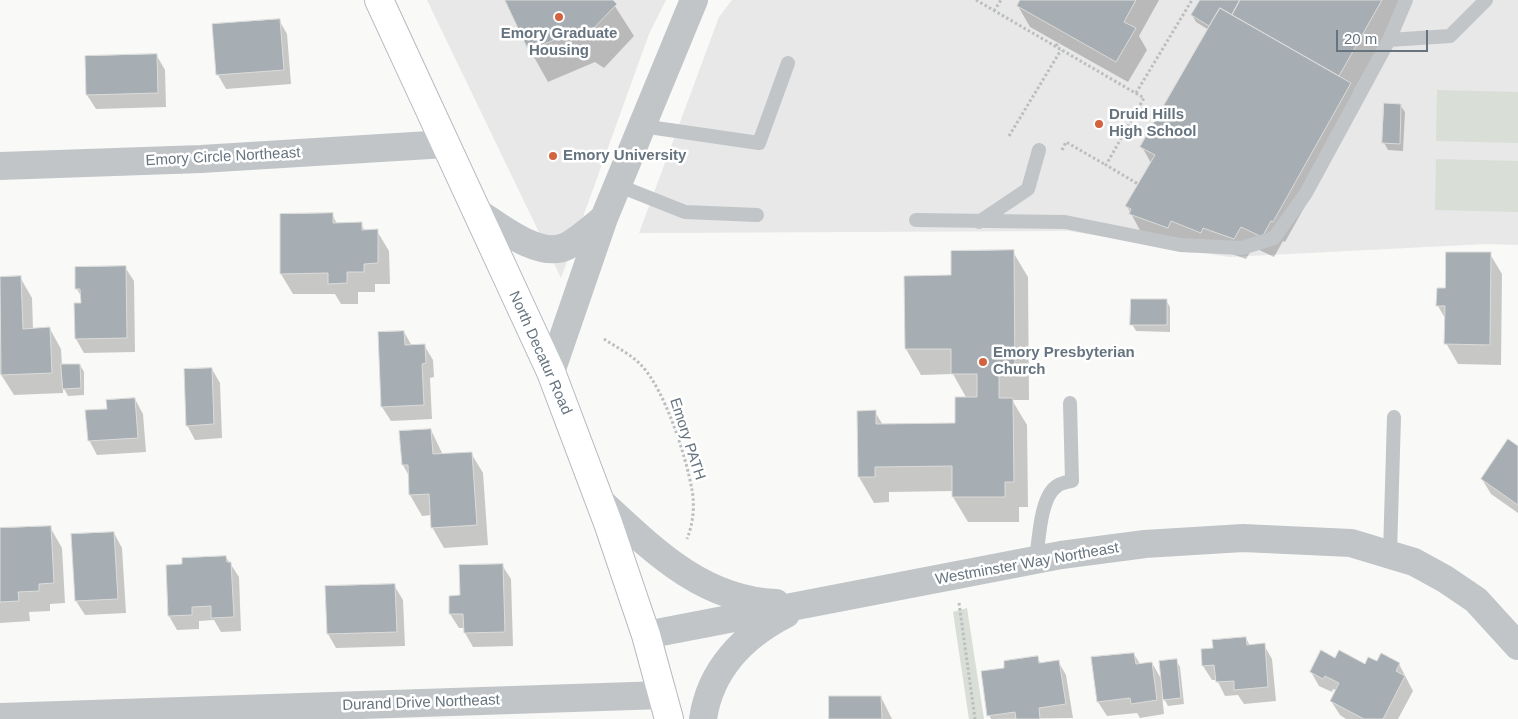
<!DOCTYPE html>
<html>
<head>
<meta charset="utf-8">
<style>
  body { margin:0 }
  #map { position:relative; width:1518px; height:719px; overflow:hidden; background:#f9f9f7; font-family:Helvetica,sans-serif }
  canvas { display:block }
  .scale { position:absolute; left:1336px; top:30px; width:92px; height:22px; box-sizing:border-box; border:2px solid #66747f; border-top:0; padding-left:6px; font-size:15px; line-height:18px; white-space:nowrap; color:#66747f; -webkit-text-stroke:4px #fff; paint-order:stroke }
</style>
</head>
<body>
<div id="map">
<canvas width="1518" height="719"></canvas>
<div class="scale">20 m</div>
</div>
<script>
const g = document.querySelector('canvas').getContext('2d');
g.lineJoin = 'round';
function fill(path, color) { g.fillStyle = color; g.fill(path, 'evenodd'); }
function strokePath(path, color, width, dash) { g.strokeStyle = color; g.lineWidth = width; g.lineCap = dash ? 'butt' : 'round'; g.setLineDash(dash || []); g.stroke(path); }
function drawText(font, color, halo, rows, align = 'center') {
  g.font = font + ' Helvetica,sans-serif'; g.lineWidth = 5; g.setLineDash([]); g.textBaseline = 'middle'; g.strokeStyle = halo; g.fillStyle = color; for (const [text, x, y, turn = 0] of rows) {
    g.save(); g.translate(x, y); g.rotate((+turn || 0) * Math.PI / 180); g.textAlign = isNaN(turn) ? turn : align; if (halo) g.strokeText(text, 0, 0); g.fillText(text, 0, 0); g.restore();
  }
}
const built = new Path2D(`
  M427 0H666L649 34 561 278Z
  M732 0H1518V245L1486 244 1229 257 1069 231 639 233 719 17Z`);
const green = new Path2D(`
  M1437 90 1518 92V143L1436 141Z
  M1436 159 1518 161V212L1435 210Z
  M967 608 984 719H969L953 612Z`);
const shadow = new Path2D(`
  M506 0H611L634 36 604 68 595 62 548 82 530 50Z
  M1022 0H1159L1139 36 1147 50 1128 82 1030 27 1018 6Z
  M1201 0H1405L1354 90 1362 104 1285 242 1283 241 1274 257 1253 247 1246 259 1215 248 1142 234 1127 206 1151 163 1142 147 1209 30 1196 22 1192 15Z
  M279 20 287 34 291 84 226 89 218 75Z
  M157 56 165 70 166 107 96 109 87 95Z
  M1400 105 1405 112 1403 151 1388 150 1384 143Z
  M332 214 337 224H361L365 231H377L389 251 390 284H375V292H358V304H341L335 294H293L281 274Z
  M1013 252 1028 277 1029 400H1012L1027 425 1028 507H1019V522H968L953 497V491L889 492V502L874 503 859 477 858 412H875L883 425 956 424 967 399 953 374 921 375 906 349 905 277H952Z
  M1490 254 1502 274 1501 365 1458 364 1446 343V320L1438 306 1446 290Z
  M125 267 134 281 135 352 84 353 76 339 82 304V298L77 289Z
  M20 277 32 298 33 329H50L61 349 62 366 80 365 84 372V395L68 396 63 387V393L14 395 0 373V278Z
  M1166 300 1170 307V332L1136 331 1132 324Z
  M404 332 412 346 424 345 433 360 434 377 430 378 432 419 391 421 382 407Z
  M212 369 220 383 222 438 195 440 187 425Z
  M135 399 143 414 146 452 97 455 89 440 109 410Z
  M431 430 443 455 471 453 483 473 488 545 444 548 432 527 431 515 422 516 410 495 409 476 403 465 401 432Z
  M1518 448V513L1491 494 1482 479Z
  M50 527 62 548 65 603 50 604V611L29 612 30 621 0 623V529Z
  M114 533 122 548 126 613 85 615 76 601 73 536Z
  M226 557 239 577 241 631 221 632 214 620 199 621V629L177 630 169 616 184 565Z
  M502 565 511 579 513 646 473 647 465 633V628H459L450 614V597H461Z
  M394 585 403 600 405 646 336 648 328 634Z
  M1246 638 1250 646 1264 645 1272 659 1276 701 1244 704 1238 695 1225 696 1217 680H1212L1203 666 1214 649Z
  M1134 654 1140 664 1152 663 1163 682 1176 660 1180 667 1184 704 1168 706 1162 695 1164 714 1140 718 1137 713 1107 716 1098 702 1093 659Z
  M1037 657 1041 664 1058 661 1066 675 1073 718 991 719 989 715 1006 669Z
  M1335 659 1365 666 1377 663 1399 664 1413 691 1398 719H1346L1340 715 1331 701 1337 691 1333 689 1332 692 1319 686 1311 672Z
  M881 697 892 719H830Z`);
const building = new Path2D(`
  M505 0H613L617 4 585 37 576 30 529 51Z
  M1020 0H1136L1124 22 1136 28 1116 62 1017 6Z
  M1200 0H1240L1232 15 1220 8 1209 26 1191 15Z
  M1240 0H1382L1339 76 1232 15Z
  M1220 8 1351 83 1273 222 1271 221 1262 237 1241 227 1234 239 1203 228 1201 233 1171 221 1168 228 1129 214 1131 209 1125 206 1155 155 1140 147Z
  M280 19 284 70 216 75 212 24Z
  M157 54 158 93 86 95 85 56Z
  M1384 103 1401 104 1400 144 1382 143Z
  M333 213V223L362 222V230L378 229V263L364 264V272H347V283L328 284V273L280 274V214Z
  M1014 250 1015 375H999V398H1013L1014 482H1005V497H952V466L875 467V477H858L857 411 876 410V424L955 423V397H977V374H951V349H905L904 276 951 275V251Z
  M1446 252H1491L1490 345 1444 344 1445 306H1436L1437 288H1445Z
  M126 266 127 338 75 339 74 303H81L80 289H75V267Z
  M21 276 23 329 50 327 52 373 1 375 0 277Z
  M1131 299H1167V325H1130Z
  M404 331 405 345 425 344 426 363 422 364 424 405 381 407 378 332Z
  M61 364H80L81 388 63 389Z
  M212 368 214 424 186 426 184 369Z
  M135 398 138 438 88 441 85 410 107 409 106 400Z
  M431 429 433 454 472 452 477 525 431 528 429 494 409 495 408 465H402L399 431Z
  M1508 439 1518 446V505L1481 479Z
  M51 526 54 583 39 584V591L18 592 19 601 0 602V528Z
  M114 532 118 599 75 601 71 534Z
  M226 556 227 562H231L234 617 211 618V606L192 607V615L168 616 166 565 182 564V558Z
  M503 564 505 632 464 633 463 614H449V596L460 595 459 565Z
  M395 584 397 632 327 634 325 586Z
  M1246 637 1247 645 1265 643 1268 687 1234 690V681L1216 682 1214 665 1202 666 1201 649 1213 648 1212 640Z
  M1321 650 1335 658 1339 650 1365 664 1368 657 1377 661 1381 653 1400 663 1396 671 1405 676 1383 719H1364L1330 701 1339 683 1325 676 1323 679 1310 672Z
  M1134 653 1136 664 1152 662 1157 700 1131 704 1130 698 1097 702 1091 657Z
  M1038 656 1039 663 1059 660 1066 704 1039 708 1040 719H1016L1015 712 987 716 981 671 1004 668V661Z
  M1177 659 1181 698 1163 700 1159 661Z
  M829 696H881L882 719H829Z`);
const path = new Path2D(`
  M976 0 1144 98 1106 165 1138 184
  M994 11 1001 0
  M1056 46 1064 34
  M1136 93 1192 0
  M1009 136 1061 50
  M1062 150 1066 142 1106 165
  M604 339C616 347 632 355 642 366 665 391 686 456 692 490 695 506 693 524 687 539
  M959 603 975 719`);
const lane = new Path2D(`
  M1389 40 1450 36 1486 0
  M642 126 759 143 788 63
  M617 185 685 212 757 215
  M916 220 1065 222 1180 245 1242 248 1274 238 1306 193 1389 40 1406 0
  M979 222 1028 189 1039 150
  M1390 553 1394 417
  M1036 560C1039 540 1040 497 1057 486 1061 483 1067 482 1072 481L1070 403`);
const street = new Path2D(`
  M0 166 201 159 446 144
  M477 212C499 226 540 260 567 246 580 239 592 228 604 218
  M551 372 604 218 694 0
  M600 501C651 548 701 600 776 603
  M646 635 1061 555 1145 544 1243 538 1351 543 1414 562 1445 579 1476 600 1518 646
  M0 717 663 695
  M703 719C710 670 743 636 786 614`);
const secondary = new Path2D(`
  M379 0 551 372 608 523 646 635 669 719`);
const markers = [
  [559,17,5,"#d2633e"],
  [1099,124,5,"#d2633e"],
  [553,156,5,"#d2633e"],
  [983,362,5,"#d2633e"]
];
const poiNames = [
  ["Emory Graduate",559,34,"center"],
  ["Housing",559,51,"center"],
  ["Druid Hills",1109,115],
  ["High School",1109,132],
  ["Emory University",563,156],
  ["Emory Presbyterian",993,353],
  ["Church",993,370]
];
const streetNames = [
  ["Emory Circle Northeast",223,157,-3],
  ["North Decatur Road",540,353,66],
  ["Emory PATH",687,439,72],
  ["Westminster Way Northeast",1027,564,-10],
  ["Durand Drive Northeast",421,703,-2]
];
fill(built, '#e7e8e7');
fill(green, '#d9ded7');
fill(shadow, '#0003');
fill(building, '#a6aeb3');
strokePath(building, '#dbdbd9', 1);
strokePath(secondary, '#b3b8bd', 30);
strokePath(path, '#bbbec0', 3, [2.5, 2.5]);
strokePath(lane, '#c1c5c8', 14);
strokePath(street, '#c1c5c8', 28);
strokePath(secondary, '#fff', 28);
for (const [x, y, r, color] of markers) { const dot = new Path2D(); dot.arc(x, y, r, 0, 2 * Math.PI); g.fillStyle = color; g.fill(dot); strokePath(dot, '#fff', 2); }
drawText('bold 15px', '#66747f', '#fff', poiNames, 'left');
drawText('15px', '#66747f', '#fff', streetNames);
</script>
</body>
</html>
